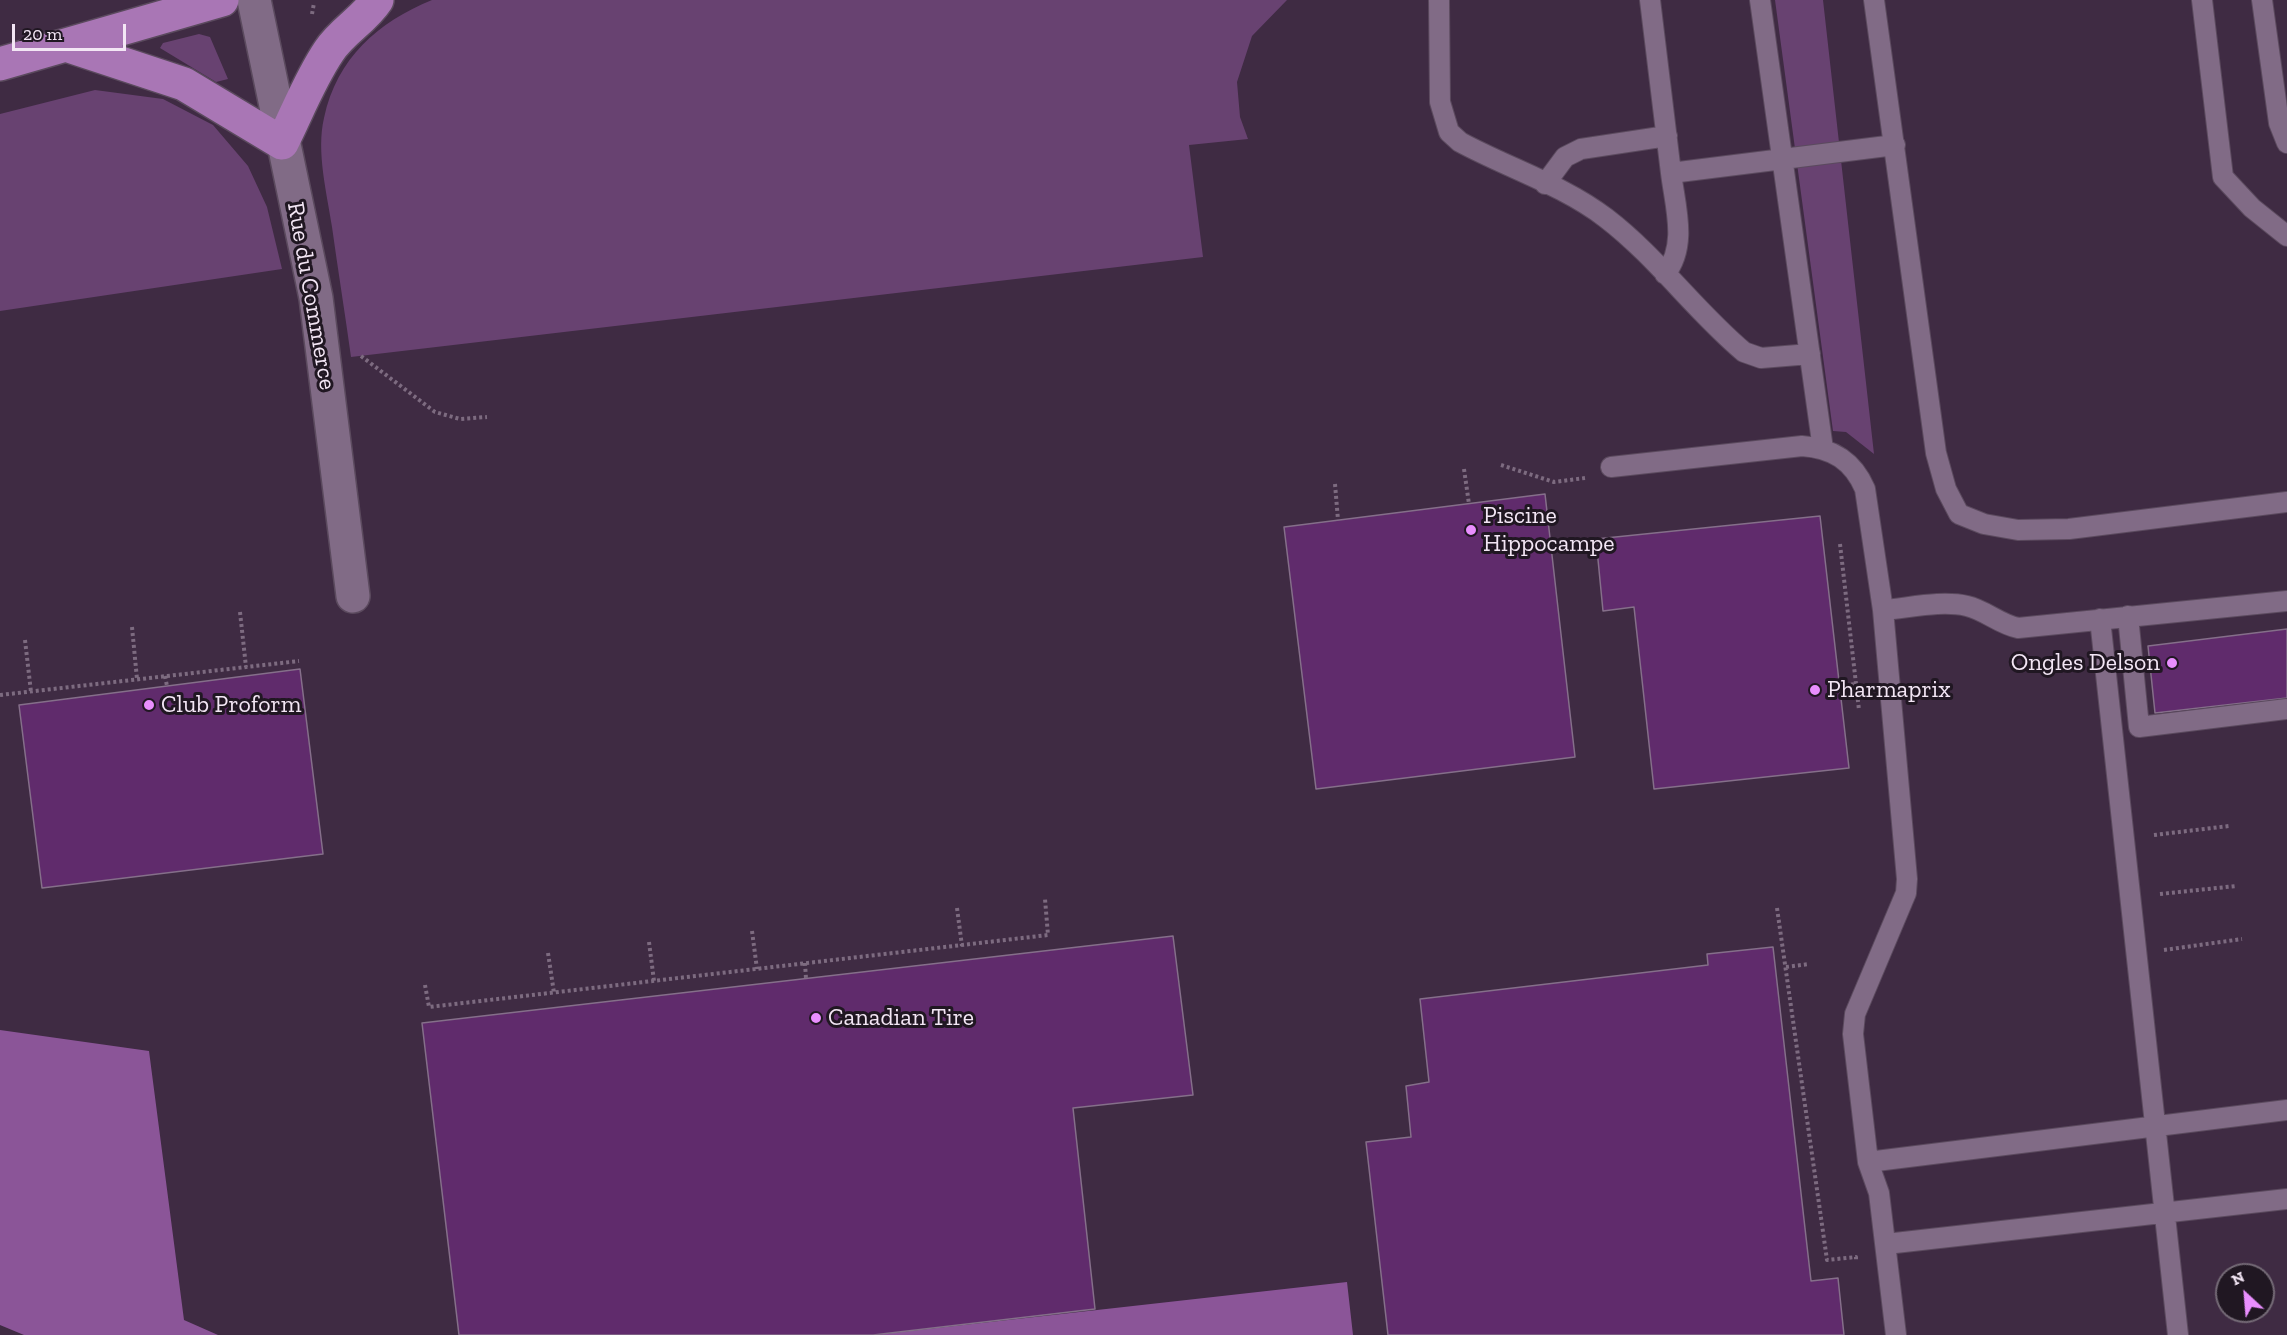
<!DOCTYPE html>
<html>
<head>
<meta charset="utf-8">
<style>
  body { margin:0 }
  #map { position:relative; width:2287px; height:1335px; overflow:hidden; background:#3f2b43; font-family:"Zilla Slab",serif }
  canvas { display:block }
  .north { position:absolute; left:2215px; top:1263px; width:60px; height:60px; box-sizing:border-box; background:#201722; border:2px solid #746a76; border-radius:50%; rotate:334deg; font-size:16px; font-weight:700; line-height:24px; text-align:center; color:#f3e6f5 }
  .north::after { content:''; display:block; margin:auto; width:21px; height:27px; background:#e98efe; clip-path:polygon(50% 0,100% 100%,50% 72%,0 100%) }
  .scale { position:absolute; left:12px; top:24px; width:114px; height:27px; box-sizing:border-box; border:3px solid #f3e6f5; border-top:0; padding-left:8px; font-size:18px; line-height:21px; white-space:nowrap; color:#f3e6f5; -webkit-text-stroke:4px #201722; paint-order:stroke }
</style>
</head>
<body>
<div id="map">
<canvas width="2287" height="1335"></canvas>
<div class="north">N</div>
<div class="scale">20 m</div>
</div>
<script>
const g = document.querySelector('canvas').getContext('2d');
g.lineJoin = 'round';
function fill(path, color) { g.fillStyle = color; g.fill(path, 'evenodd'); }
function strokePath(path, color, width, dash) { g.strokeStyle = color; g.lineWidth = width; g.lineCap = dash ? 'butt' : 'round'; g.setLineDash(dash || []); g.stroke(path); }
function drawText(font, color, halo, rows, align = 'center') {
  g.font = font + ' "Zilla Slab",serif'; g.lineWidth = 6; g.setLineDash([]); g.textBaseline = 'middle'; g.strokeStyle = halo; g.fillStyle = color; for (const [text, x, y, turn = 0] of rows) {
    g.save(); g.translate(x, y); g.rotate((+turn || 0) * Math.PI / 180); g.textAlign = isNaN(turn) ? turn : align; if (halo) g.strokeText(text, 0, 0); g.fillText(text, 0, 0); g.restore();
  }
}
const green = new Path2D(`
  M432 0H1287L1252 36 1237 82 1240 117 1248 139 1189 145 1203 257 351 357C345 314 338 270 332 227 327 193 316 152 324 118 337 58 378 22 432 0Z
  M1775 0H1823L1874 454 1846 432 1833 431Z
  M199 34 210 37 228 79 216 82 160 48 163 43Z
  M95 90 163 99 213 125 248 166 267 207 282 269 0 311V114Z`);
const forest = new Path2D(`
  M0 1030 149 1051 184 1320 218 1335H24L0 1325Z
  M1347 1282 1353 1335H874Z`);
const building = new Path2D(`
  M1545 494 1575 757 1316 789 1284 527Z
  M1820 516 1849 768 1654 789 1634 607 1603 611 1596 539Z
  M2287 629V698L2155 713 2148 646Z
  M300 669 323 854 42 888 19 705Z
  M1173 936 1193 1095 1073 1108 1095 1309 873 1335H459L422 1023Z
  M1773 947 1811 1281 1838 1278 1844 1335H1388L1366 1142 1411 1137 1406 1086 1429 1082 1420 999 1708 965 1707 954Z`);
const path = new Path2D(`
  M312 14 314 3
  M361 356 435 412 460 419 487 417
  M1501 465 1554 482 1585 478
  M1464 469 1469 504
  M1335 484 1338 520
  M1840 544 1859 710
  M240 612 246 667
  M132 627 137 679
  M25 640 31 692
  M165 676 167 686
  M1839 686 1856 684
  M0 695 299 661
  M2154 835 2229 826
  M2160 894 2236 886
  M957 908 962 946
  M1777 908 1827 1260 1856 1257V1260
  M752 931 757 969
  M649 942 654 981
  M2164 950 2242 939
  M548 953 554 993
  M805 963 806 979
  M1786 967 1809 964
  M425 985 429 1007 1048 935 1045 899`);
const service = new Path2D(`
  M1439 0 1440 102 1449 132 1460 142C1508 168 1563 185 1606 218 1657 257 1695 311 1744 352L1761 358 1810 354
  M1650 0 1671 173 1895 145
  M1760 0 1823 449
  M1874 0 1936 453 1946 489 1959 514 1984 524 2018 530 2069 529 2287 502
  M2202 0 2223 177 2252 208 2287 236
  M2262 0 2279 123 2287 143
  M1545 184 1565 157 1581 149 1667 136
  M1665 274C1688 246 1675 206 1671 173
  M1611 467 1802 446C1833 448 1853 461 1865 489L1883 610 1907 879 1906 893 1855 1014 1853 1034 1868 1162 1879 1193 1896 1335
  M1883 610C1909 608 1941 600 1967 606 1985 610 1999 624 2018 628L2287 601
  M2128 616 2139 727 2287 709
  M2100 619 2178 1335
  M1868 1162 2287 1110
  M1886 1244 2287 1199`);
const minor = new Path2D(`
  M254 0 316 298 353 596`);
const trunk = new Path2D(`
  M66 45 184 84 282 143C297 113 310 79 329 51 342 31 364 20 377 0
  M0 64 222 0`);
const markers = [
  [1471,530,6,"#e98efe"],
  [2172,663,6,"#e98efe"],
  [1815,690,6,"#e98efe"],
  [149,705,6,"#e98efe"],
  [816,1018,6,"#e98efe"]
];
const streetNames = [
  ["Rue du Commerce",311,296,80]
];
const poiNames = [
  ["Piscine",1483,516],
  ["Hippocampe",1483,544],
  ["Ongles Delson",2160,663,"right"],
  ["Pharmaprix",1827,690],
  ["Club Proform",161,705],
  ["Canadian Tire",828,1018]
];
fill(green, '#684271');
fill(forest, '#8b5598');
fill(building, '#602b6c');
strokePath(building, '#856f8a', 1.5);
strokePath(service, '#5b4a5e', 22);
strokePath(minor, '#5b4a5e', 36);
strokePath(trunk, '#5b4a5e', 36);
strokePath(path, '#7d6b80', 4, [3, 3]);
strokePath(service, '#816b86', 20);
strokePath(minor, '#816b86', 33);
strokePath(trunk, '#a976b5', 33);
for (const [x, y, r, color] of markers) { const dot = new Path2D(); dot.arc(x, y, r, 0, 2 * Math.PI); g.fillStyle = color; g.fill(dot); strokePath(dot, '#201722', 2); }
drawText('24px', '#f3e6f5', '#201722', streetNames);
drawText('24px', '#f3e6f5', '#201722', poiNames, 'left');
</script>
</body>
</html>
